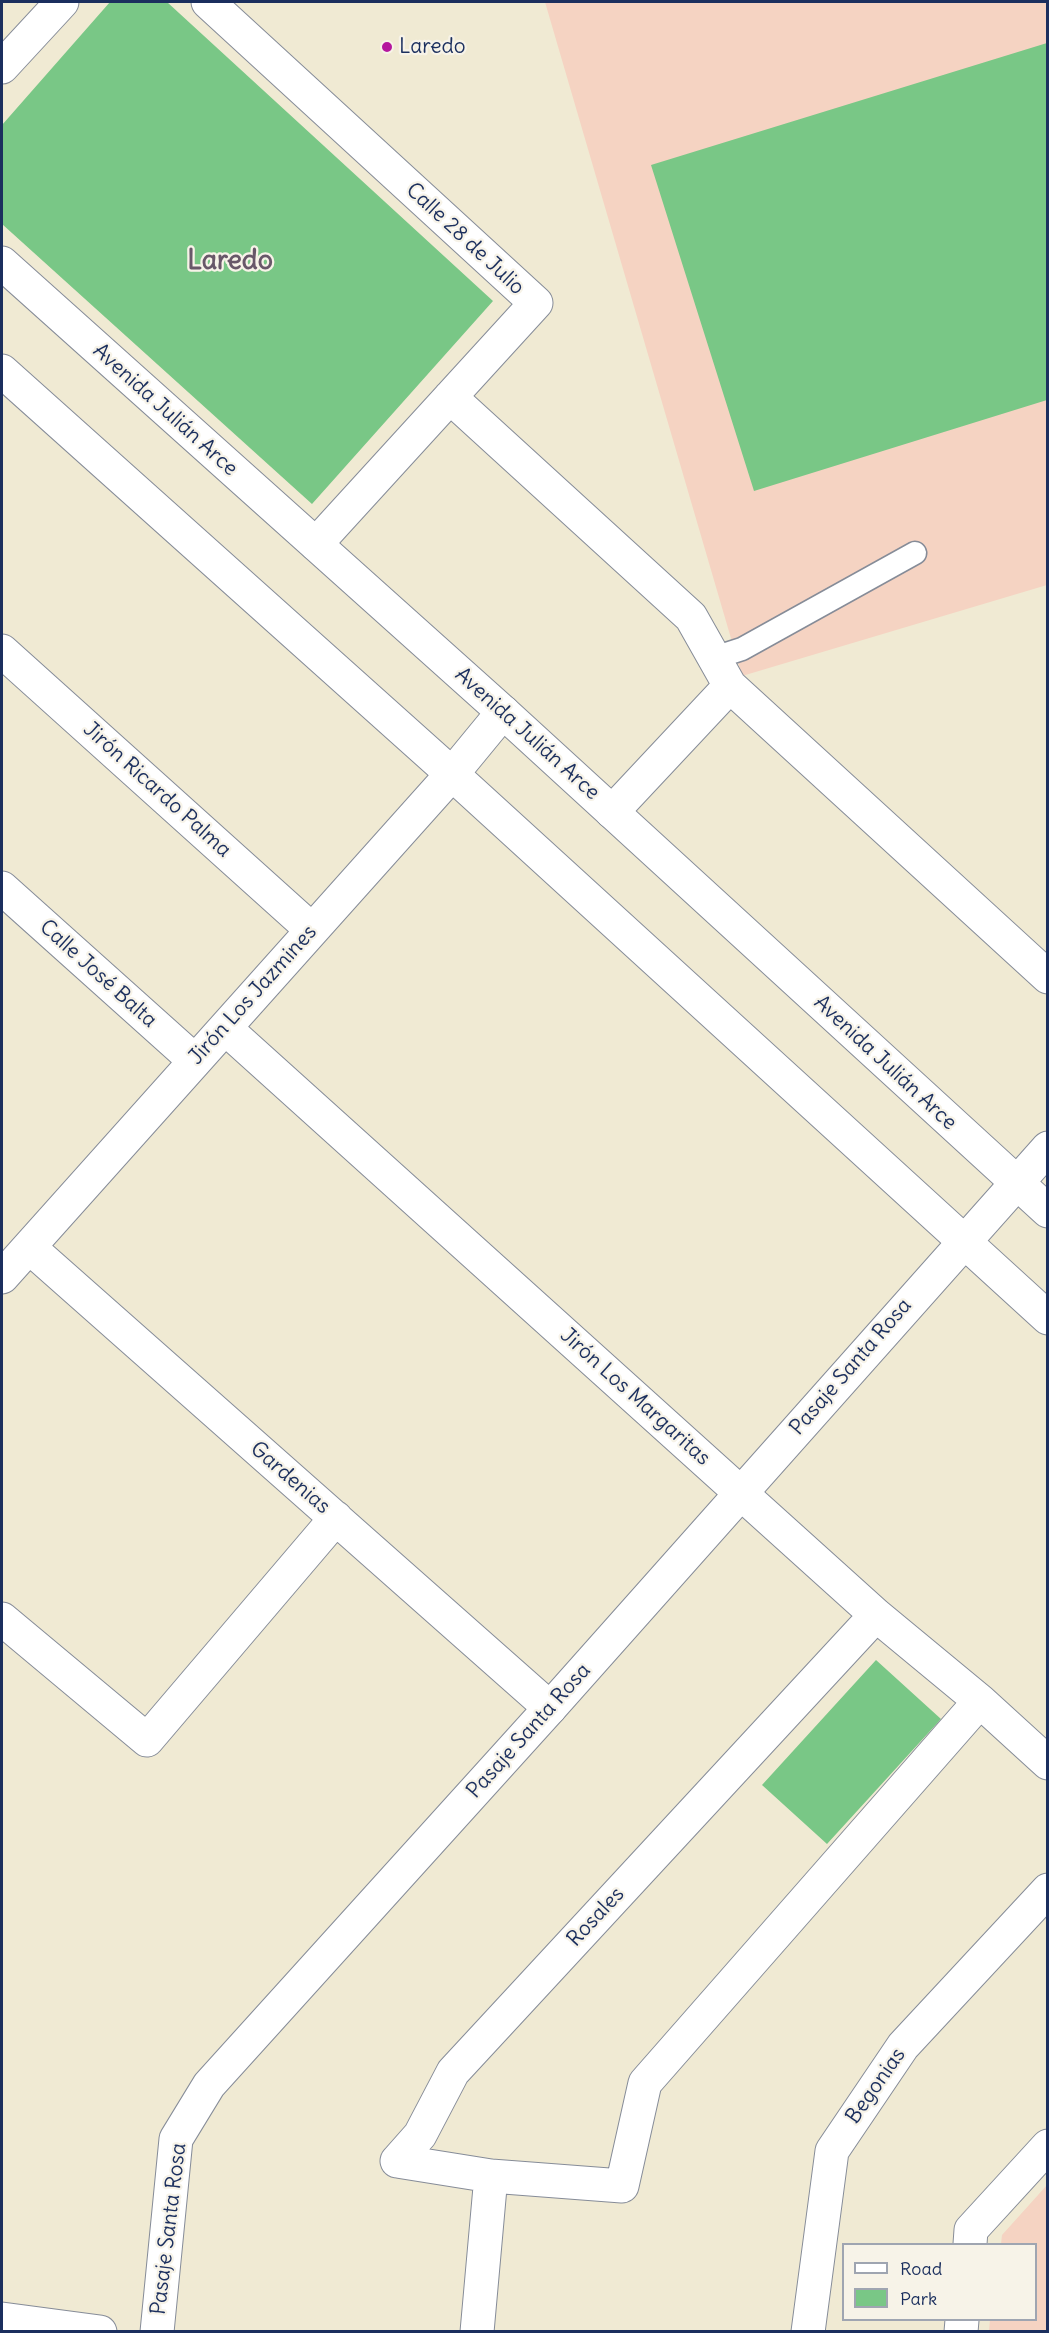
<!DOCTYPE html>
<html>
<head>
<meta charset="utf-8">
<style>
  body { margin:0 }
  #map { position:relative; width:1049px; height:2333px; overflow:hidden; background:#f0ead3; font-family:Delius,sans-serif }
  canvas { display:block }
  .frame { position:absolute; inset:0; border:3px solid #1b2f5e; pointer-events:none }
  .legend { position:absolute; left:842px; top:2243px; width:195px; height:78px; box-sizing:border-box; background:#f7f3e8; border:2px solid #9fa5b1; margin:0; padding:8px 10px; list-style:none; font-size:18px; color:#1b2f5e }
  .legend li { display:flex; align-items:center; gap:12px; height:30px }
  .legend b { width:30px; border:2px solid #9fa5b1 }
</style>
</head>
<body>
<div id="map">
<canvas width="1049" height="2333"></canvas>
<div class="frame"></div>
<ul class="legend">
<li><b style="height:8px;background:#fff"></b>Road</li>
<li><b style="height:16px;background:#79c786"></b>Park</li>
</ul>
</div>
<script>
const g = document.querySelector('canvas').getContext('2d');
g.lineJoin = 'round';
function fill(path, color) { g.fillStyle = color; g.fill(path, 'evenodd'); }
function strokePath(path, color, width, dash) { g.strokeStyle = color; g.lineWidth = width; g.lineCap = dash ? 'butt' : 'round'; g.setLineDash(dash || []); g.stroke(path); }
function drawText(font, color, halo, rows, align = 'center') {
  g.font = font + ' Delius,sans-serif'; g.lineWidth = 4.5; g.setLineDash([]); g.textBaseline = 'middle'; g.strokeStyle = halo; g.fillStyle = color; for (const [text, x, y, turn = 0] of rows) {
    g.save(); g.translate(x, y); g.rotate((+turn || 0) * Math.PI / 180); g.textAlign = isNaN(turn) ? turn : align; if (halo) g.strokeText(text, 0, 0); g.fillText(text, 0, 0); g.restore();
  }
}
const built = new Path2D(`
  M545 2H1047V585L742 676Z
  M1047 2185V2331H989L990 2320H1036V2244H1001L1002 2235Z`);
const green = new Path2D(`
  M110 2H167L493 301 312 504 2 224V125Z
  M1047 43V400L754 491 651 165Z
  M876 1660 941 1719 827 1844 762 1785Z`);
const service = new Path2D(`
  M714 658 742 649 915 553`);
const minor = new Path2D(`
  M208 2 536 303 316 544
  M2 67 62 2
  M450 397 691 617 730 686 1048 977
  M2 651 312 930
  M612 812 730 686
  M2 888 195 1061
  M225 1028 876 1615 980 1701 1048 1763
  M29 1247 550 1708
  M2 1277 452 774 503 712
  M2 1619 147 1740 336 1518
  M397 2161 491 2176 622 2186 645 2083 980 1701
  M397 2161 420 2135 453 2072 876 1615
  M970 2244 971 2230 1048 2146
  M2 2319 100 2332
  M477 2332 491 2176
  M808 2332 832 2151 903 2046 1048 1890
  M961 2332 962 2320`);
const tertiary = new Path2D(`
  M157 2332 176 2139 209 2085 550 1708 1048 1148`);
const secondary = new Path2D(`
  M2 263 503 712 1048 1211
  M2 371 452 774 1048 1318`);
const markers = [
  [387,47,6,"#b5179e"]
];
const poiNames = [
  ["Laredo",399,47]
];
const streetNames = [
  ["Calle 28 de Julio",465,239,43],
  ["Avenida Julián Arce",165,410,42],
  ["Avenida Julián Arce",527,734,42],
  ["Jirón Ricardo Palma",157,790,42],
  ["Calle José Balta",98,974,42],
  ["Jirón Los Jazmines",253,995,-48],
  ["Avenida Julián Arce",885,1063,43],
  ["Pasaje Santa Rosa",851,1367,-49],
  ["Jirón Los Margaritas",635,1397,42],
  ["Gardenias",290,1478,41],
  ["Pasaje Santa Rosa",529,1731,-48],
  ["Rosales",596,1917,-47],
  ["Begonias",876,2086,-55],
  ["Pasaje Santa Rosa",169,2229,-83]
];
const districtNames = [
  ["Laredo",230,261]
];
fill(built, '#f5d3c2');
fill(green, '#79c786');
strokePath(service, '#868c98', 25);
strokePath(minor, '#868c98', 35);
strokePath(tertiary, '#868c98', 35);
strokePath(secondary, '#868c98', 35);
strokePath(service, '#fff', 22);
strokePath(minor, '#fff', 33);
strokePath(tertiary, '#fff', 33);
strokePath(secondary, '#fff', 33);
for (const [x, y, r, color] of markers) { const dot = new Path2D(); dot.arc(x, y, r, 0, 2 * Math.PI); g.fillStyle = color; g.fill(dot); strokePath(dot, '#f7f3e8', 2); }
drawText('21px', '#1b2f5e', '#f7f3e8', poiNames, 'left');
drawText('21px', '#1b2f5e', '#f7f3e8', streetNames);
drawText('bold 27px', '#685869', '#f7f3e8', districtNames);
</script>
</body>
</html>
